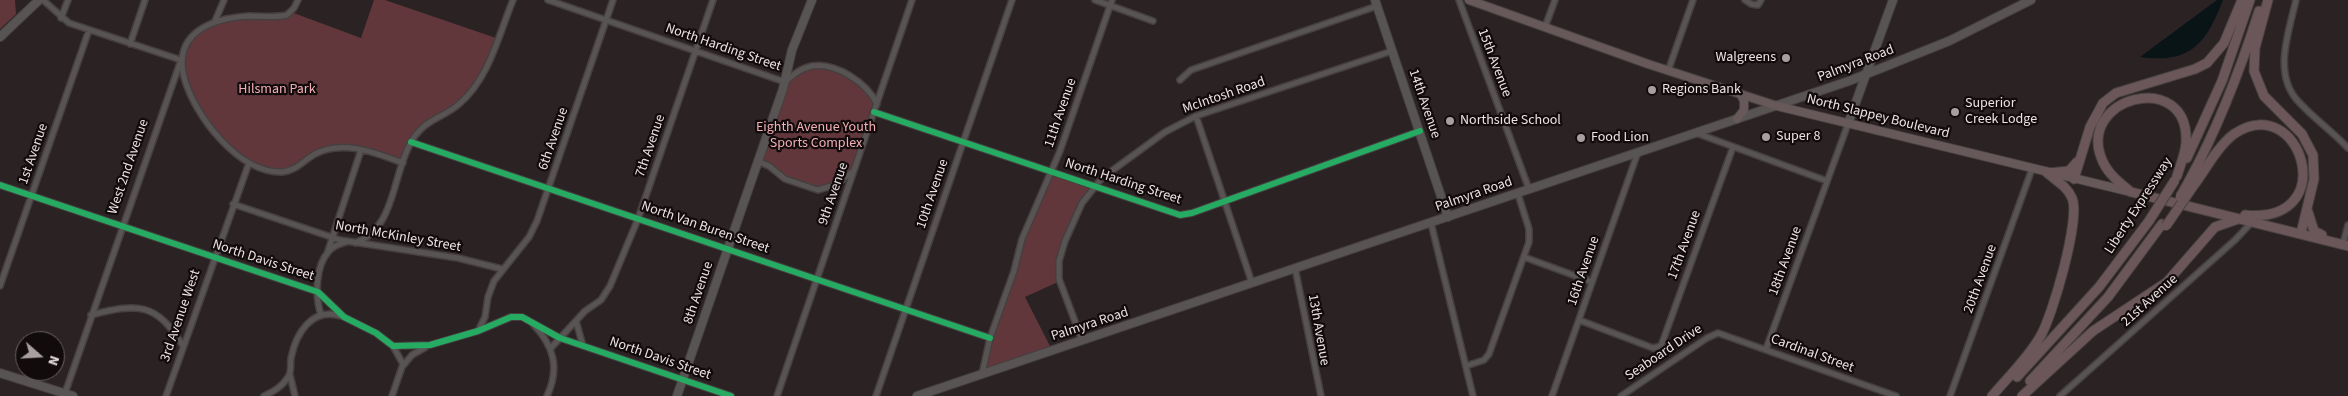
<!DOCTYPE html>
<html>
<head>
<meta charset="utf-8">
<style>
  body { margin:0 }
  #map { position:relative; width:2348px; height:396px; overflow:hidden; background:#2a2223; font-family:"Source Sans 3",sans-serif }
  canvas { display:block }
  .north { position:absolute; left:15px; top:331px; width:50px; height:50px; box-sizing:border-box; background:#110b0b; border:1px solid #696161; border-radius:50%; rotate:109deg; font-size:14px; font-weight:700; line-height:20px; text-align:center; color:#ede2e3 }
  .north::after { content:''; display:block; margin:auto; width:18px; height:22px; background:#a99fa0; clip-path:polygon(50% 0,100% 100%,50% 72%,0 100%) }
</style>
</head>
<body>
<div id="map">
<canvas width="2348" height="396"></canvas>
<div class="north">N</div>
</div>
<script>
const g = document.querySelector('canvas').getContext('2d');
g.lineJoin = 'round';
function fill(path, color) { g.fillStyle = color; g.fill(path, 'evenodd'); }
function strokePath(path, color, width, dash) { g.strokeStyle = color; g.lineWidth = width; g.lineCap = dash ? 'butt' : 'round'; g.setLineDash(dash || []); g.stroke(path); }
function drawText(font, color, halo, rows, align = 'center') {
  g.font = font + ' "Source Sans 3",sans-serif'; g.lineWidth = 4.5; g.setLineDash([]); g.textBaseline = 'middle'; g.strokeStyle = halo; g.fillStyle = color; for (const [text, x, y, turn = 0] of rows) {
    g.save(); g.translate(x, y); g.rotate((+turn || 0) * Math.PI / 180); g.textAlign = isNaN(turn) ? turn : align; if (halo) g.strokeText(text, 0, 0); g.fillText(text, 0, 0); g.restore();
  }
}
const green = new Path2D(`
  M0 0H15L16 14 0 29Z
  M374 0H385L496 38C489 58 481 79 466 96 457 105 446 109 436 115 419 126 409 144 402 162 386 156 348 144 332 147 318 151 305 164 292 169 254 182 213 134 196 106 192 99 190 89 187 81 182 68 182 44 193 35 209 23 231 17 250 17 264 16 279 19 291 12L361 38Z
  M811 66C843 70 856 80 876 104L854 170 844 180 818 189 785 179 758 161 785 82Z
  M1052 174 1092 186 1064 240 1058 282 1025 297 1052 350 983 374 986 358 1023 239Z`);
const water = new Path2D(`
  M2217 0H2223C2206 44 2190 64 2140 57Z`);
const street = new Path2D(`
  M43 0 69 23 181 60 64 396
  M298 0 294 8 287 15C275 18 261 16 249 16 212 18 173 33 184 77 194 115 238 173 282 172 296 171 304 160 315 154 343 139 376 153 403 163
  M548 0 785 82C793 75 801 68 812 66 836 62 867 83 877 104
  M1095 0 1153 21
  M1459 0 1529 189
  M1745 0 1751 4 1758 5 1761 0
  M2296 0C2289 31 2273 73 2297 100 2312 117 2332 131 2348 148
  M61 18 68 0
  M215 21 224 0
  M1545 27 1555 0
  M130 44 145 0
  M1668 71 1693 0
  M1180 80 1191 70 1377 6
  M874 112 1180 215 1192 213 1420 131
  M1196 116 1252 283
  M1696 133 1827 181
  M411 142 990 338
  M757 161 769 166 785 179 818 190 835 185 852 172
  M0 185 318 292 344 317 376 333 393 346 430 345 478 331 511 317H522L560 338 731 396
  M233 204 340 240 458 258 502 269
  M1431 223 1473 396
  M355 243C395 229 392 177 410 144 423 119 442 119 459 104 489 79 499 34 513 0
  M2343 244 2348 225
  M327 254 361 150
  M1524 257 1592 282
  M1295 268 1321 396
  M0 286 89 30
  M91 315C138 303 156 302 183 346
  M321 315C315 297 315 266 329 251 333 246 340 244 346 242
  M1579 320 1653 348 1661 346 1733 147
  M576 321 583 346
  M533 324C554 346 560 368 547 396
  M478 331 485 317 488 297 494 281 529 237 537 221 613 0
  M1082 340 1059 279V261L1065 241 1082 203 1102 178 1165 132 1196 116 1392 51
  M550 349 585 311 601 300 610 286 638 219 713 0
  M1766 349 1848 124
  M1466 366 1484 360 1489 354 1529 242V229L1518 194
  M402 367 412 355 426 347
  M982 374 990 338 1014 271 1022 239 1060 151 1112 0
  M290 375 295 396
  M166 396 249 163
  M264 396C274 391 282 387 288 377 292 372 290 364 291 358 296 333 312 307 341 316
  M392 396 403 364 393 346
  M777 396 912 0
  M876 396 1012 0
  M1552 396 1638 152
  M1621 396 1707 338 1718 333 1896 396
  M1950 396 2032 169
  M2060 396 2235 240 2252 222`);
const secondary = new Path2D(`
  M1375 0 1448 217
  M0 37 39 0
  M1848 124 1893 0
  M0 373 73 396
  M677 396 783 89 792 50 812 0
  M917 396 1849 81 1949 41 2031 0`);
const primary = new Path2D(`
  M1469 0 1648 64 1777 106 2131 192
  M1737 119 1744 110V101L1741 95`);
const highway = new Path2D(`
  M2268 0 2255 48 2254 71 2264 96 2302 134 2313 155 2314 179 2301 233
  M2187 158 2222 81 2250 0
  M2049 173 2069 171 2077 162
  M2177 176C2180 166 2185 155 2186 143 2190 67 2073 97 2103 162 2109 175 2121 184 2131 192L2348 246
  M2074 179 2090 127 2103 103 2116 93 2195 69 2207 63 2224 43 2242 0
  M2188 183C2218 128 2240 71 2259 11
  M2194 185C2206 169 2218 146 2234 134 2301 89 2343 225 2245 215
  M2308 212 2314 231 2322 235
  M2017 377 2099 287 2149 221
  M2030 381 2108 297 2162 224
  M1992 396C2008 377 2027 359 2040 337 2052 318 2081 218 2072 198 2067 186 2055 180 2046 172
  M2022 396 2093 331 2167 282 2215 227 2238 219`);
const highwayBridge = new Path2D(`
  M2180 197 2188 183
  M2149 221 2175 180
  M2166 226 2194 185`);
const cycleway = new Path2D(`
  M874 112 1180 215 1192 213 1420 131
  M411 142 990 338
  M0 185 318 292 344 317 376 333 393 346 430 345 478 331 511 317H522L560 338 731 396`);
const markers = [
  [1786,58,5,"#a99fa0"],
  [1652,90,5,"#a99fa0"],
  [1955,112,5,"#a99fa0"],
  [1450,121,5,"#a99fa0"],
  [1766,137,5,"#a99fa0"],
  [1581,138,5,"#a99fa0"]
];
const streetNames = [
  ["North Harding Street",723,48,19],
  ["15th Avenue",1494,63,69],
  ["Palmyra Road",1856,64,-21],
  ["McIntosh Road",1224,96,-19],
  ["14th Avenue",1424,104,71],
  ["11th Avenue",1061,113,-71],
  ["North Slappey Boulevard",1878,117,14],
  ["6th Avenue",554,139,-71],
  ["7th Avenue",651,146,-71],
  ["1st Avenue",34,154,-71],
  ["West 2nd Avenue",129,167,-71],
  ["North Harding Street",1123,182,18],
  ["9th Avenue",834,194,-71],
  ["10th Avenue",933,194,-71],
  ["Palmyra Road",1474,195,-19],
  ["Liberty Expressway",2139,206,-57],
  ["North Van Buren Street",705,228,19],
  ["North McKinley Street",398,237,10],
  ["17th Avenue",1685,245,-70],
  ["North Davis Street",263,261,18],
  ["18th Avenue",1786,261,-70],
  ["16th Avenue",1584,271,-71],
  ["20th Avenue",1981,279,-70],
  ["8th Avenue",699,293,-71],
  ["21st Avenue",2150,301,-42],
  ["3rd Avenue West",181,316,-71],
  ["Palmyra Road",1090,325,-18],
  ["13th Avenue",1318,330,80],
  ["Seaboard Drive",1664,353,-34],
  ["Cardinal Street",1812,354,20],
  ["North Davis Street",660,359,19]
];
const poiNames = [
  ["Walgreens",1776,58,"right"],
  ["Regions Bank",1662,90],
  ["Superior",1965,104],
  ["Creek Lodge",1965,120],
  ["Northside School",1460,121],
  ["Super 8",1776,137],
  ["Food Lion",1591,138]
];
const parkNames = [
  ["Hilsman Park",277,90],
  ["Eighth Avenue Youth",816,128],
  ["Sports Complex",816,144]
];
fill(green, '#61373c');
fill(water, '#091417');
strokePath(street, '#463f40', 8);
strokePath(secondary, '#463f40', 10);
strokePath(primary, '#463f40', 10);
strokePath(highway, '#463f40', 11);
strokePath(street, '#595454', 5);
strokePath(secondary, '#595454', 8);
strokePath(primary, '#67585a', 8);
strokePath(highway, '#6b575a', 9);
strokePath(highwayBridge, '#463f40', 11, []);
strokePath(highwayBridge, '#6b575a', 9);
strokePath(cycleway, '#26ab63', 6);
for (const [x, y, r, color] of markers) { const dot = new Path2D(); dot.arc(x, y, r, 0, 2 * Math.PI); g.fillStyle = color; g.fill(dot); strokePath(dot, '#110b0b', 2); }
drawText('14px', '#ede2e3', '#110b0b', streetNames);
drawText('14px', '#ede2e3', '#110b0b', poiNames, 'left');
drawText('14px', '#f2afb6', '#110b0b', parkNames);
</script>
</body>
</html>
